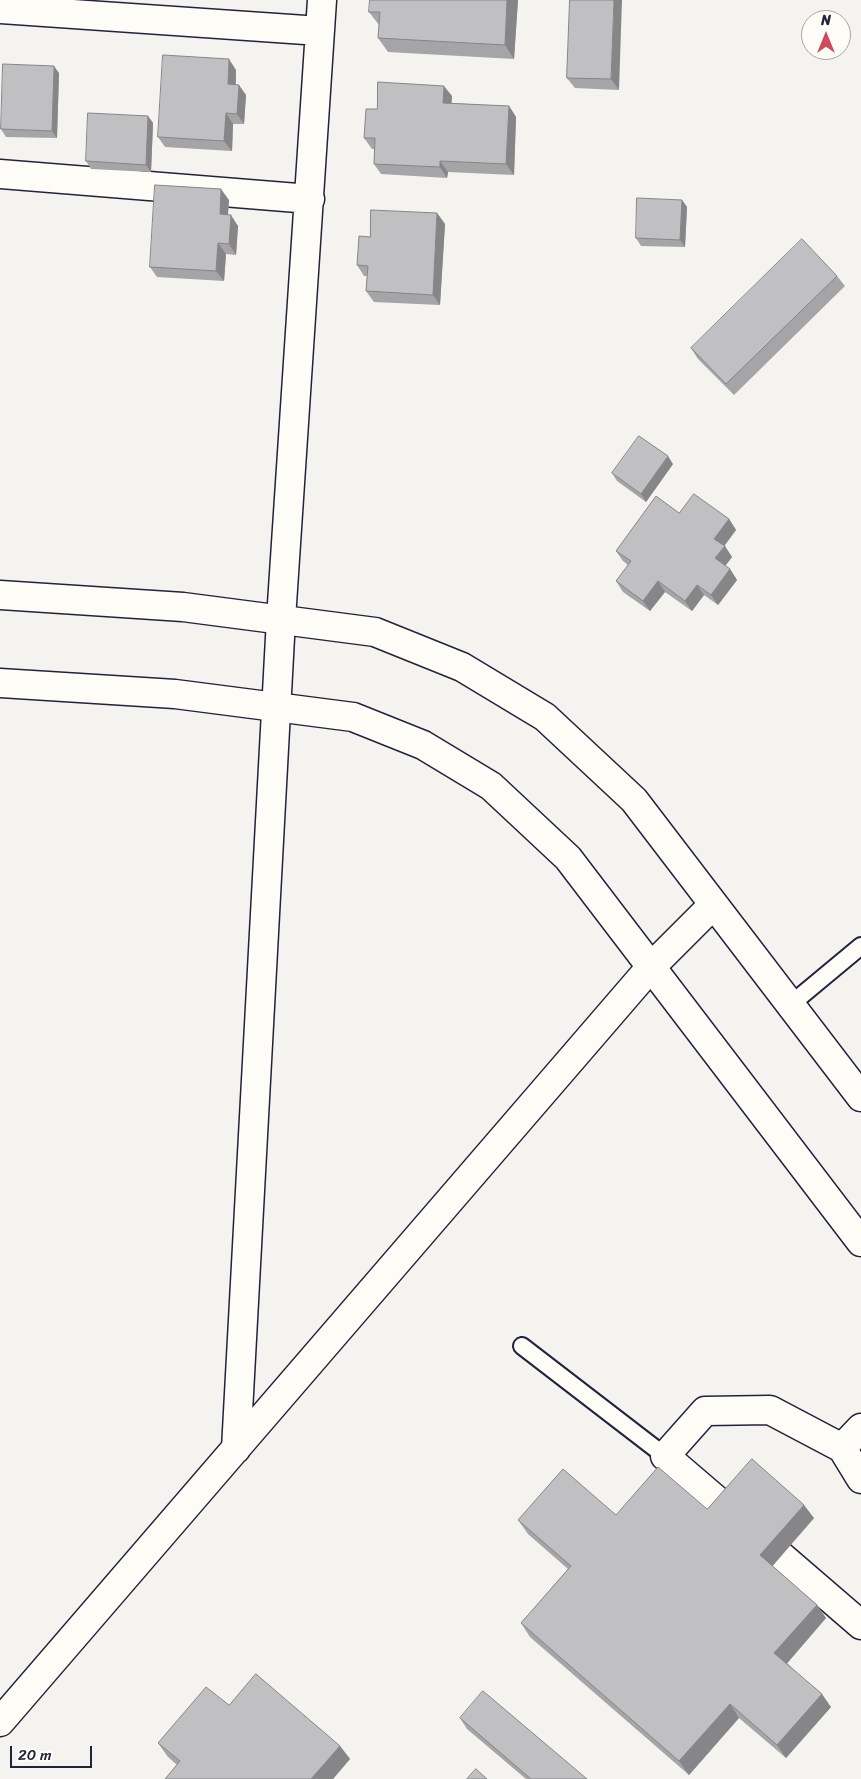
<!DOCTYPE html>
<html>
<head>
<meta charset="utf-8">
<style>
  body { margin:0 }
  #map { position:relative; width:861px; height:1779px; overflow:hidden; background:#f4f3ef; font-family:Sriracha,sans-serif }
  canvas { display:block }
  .north { position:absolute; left:801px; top:10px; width:50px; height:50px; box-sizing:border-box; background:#fdfcf7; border:1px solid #a5a5ac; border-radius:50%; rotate:0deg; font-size:14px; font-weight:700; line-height:20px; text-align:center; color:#22223b }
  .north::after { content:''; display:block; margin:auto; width:18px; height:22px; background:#d1495b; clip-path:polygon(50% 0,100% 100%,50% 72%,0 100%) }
  .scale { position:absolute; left:10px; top:1746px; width:82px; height:22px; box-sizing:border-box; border:2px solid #22223b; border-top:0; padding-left:6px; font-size:15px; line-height:18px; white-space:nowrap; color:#22223b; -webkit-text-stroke:4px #fdfcf7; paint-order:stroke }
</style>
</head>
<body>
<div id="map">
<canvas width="861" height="1779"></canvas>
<div class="north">N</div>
<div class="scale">20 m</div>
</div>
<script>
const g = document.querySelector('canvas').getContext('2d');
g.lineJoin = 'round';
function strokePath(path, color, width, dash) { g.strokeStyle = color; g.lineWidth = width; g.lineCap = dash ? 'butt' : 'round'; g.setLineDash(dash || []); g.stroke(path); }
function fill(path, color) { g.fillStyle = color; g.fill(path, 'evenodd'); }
const service = new Path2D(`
  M790 1005 861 946
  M522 1346 665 1456`);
const minor = new Path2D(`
  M0 9 320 31
  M0 174 310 199
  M842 1448 861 1428
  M236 1449 281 619 322 0
  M728 1510 665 1456 705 1411 770 1410 842 1448 861 1479
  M781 1556 861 1625
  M0 1722 650 968 712 906`);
const tertiary = new Path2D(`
  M0 595 183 607 375 632 462 667 545 717 634 800 861 1097
  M0 683 175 694 353 717 423 745 491 786 568 858 861 1242`);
const wall = new Path2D(`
  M518 0 514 59 388 52 378 38 379 25 369 12Z
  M570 0 619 90 575 88 567 78Z
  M236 70V84L246 95 244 124H233L232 151 165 147 158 137Z
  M59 73 57 138 6 137 1 129Z
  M452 96 451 103 509 106 516 117 514 175 448 172 447 178 381 174 374 164V149H372L364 138 377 109Z
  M148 116 153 123 151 172 91 169 86 161Z
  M229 200 228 215 238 226 236 255 226 254 224 281 157 277 150 267Z
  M682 200 687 207 685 247 641 246 636 238Z
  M437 213 445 224 440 305 374 302 366 291 367 276H364L357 265 370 237Z
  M837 276 845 286 734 395 698 359 691 348Z
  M673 464 646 502 617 481 612 473Z
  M679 513 729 519 736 530 724 546 732 557 725 566 730 569 737 580 718 605 704 595 692 611 665 592 650 611 623 592 616 581 628 565 623 561 616 551Z
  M707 1509 814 1518 772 1566 817 1605 826 1618 787 1663 831 1707 786 1758 739 1718 689 1775 530 1637 521 1623 568 1569 528 1534 518 1520 616 1515Z
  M229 1705 340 1746 350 1759 333 1779H165L177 1765 168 1757 158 1743Z
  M460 1718 587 1779H526L467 1729Z`);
const shadedWall = new Path2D(`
  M507 0H518L514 59 505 45Z
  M614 0H622L619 90 611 79Z
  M229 59 236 70 235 95 228 84Z
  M54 66 59 73 57 138 52 131Z
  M239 85 246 95 244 124 237 114Z
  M444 86 452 96 451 114 443 103Z
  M509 106 516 117 514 175 506 164Z
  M226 113 233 124 232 151 224 141Z
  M148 116 153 123 151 172 146 165Z
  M440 161 448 172 447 178 440 167Z
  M221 189 229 200 227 225 220 214Z
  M682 200 687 207 685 247 680 240Z
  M437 213 445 224 440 305 433 295Z
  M231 215 238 226 236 255 229 244Z
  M218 243 226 254 224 281 216 271Z
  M668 456 673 464 646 502 641 494Z
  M729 519 736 530 722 549 714 539Z
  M725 546 732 557 723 569 715 558Z
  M730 569 737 580 718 605 711 595Z
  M658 581 665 592 650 611 643 601Z
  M697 585 704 595 692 611 685 601Z
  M804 1505 814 1518 770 1569 760 1555Z
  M817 1605 826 1618 784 1667 774 1653Z
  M822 1694 831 1707 786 1758 777 1745Z
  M730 1704 739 1718 689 1775 679 1761Z
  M340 1746 350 1759 333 1779H311Z`);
const building = new Path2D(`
  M370 0H507L505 45 378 38 380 12H369Z
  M570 0H614L611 79 567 78Z
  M163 55 229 59 228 84 239 85 237 114 226 113 224 141 158 137Z
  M3 64 54 66 52 131 1 129Z
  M378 82 444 86 443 103 509 106 506 164 440 161V167L374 164 375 138H364L366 109H377Z
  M88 113 148 116 146 165 86 161Z
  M155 185 221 189 220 214 231 215 229 244 218 243 216 271 150 267Z
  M637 198 682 200 680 240 636 238Z
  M371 210 437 213 433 295 366 291 368 266 357 265 359 236 370 237Z
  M802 239 837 276 726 384 691 348Z
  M639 436 668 456 641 494 612 473Z
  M694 494 729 519 714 539 725 546 715 558 730 569 711 595 697 585 685 601 658 581 643 601 616 581 631 561 616 551 656 496 679 513Z
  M752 1459 804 1505 760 1555 817 1605 774 1653 822 1694 777 1745 730 1704 679 1761 521 1623 571 1566 518 1520 563 1469 616 1515 658 1467 707 1509Z
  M256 1674 340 1746 311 1779H165L180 1761 158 1743 206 1687 229 1705Z
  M483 1691 587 1779H531L460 1718Z
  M476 1769 487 1779H467Z`);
strokePath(service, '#22223b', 20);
strokePath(minor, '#22223b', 31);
strokePath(tertiary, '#22223b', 31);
strokePath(service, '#fdfcf7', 16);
strokePath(minor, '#fdfcf7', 28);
strokePath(tertiary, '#fdfcf7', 28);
fill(wall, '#a5a4a7');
fill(shadedWall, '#868688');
fill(building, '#c0bfc2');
strokePath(building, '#868688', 1);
</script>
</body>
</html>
